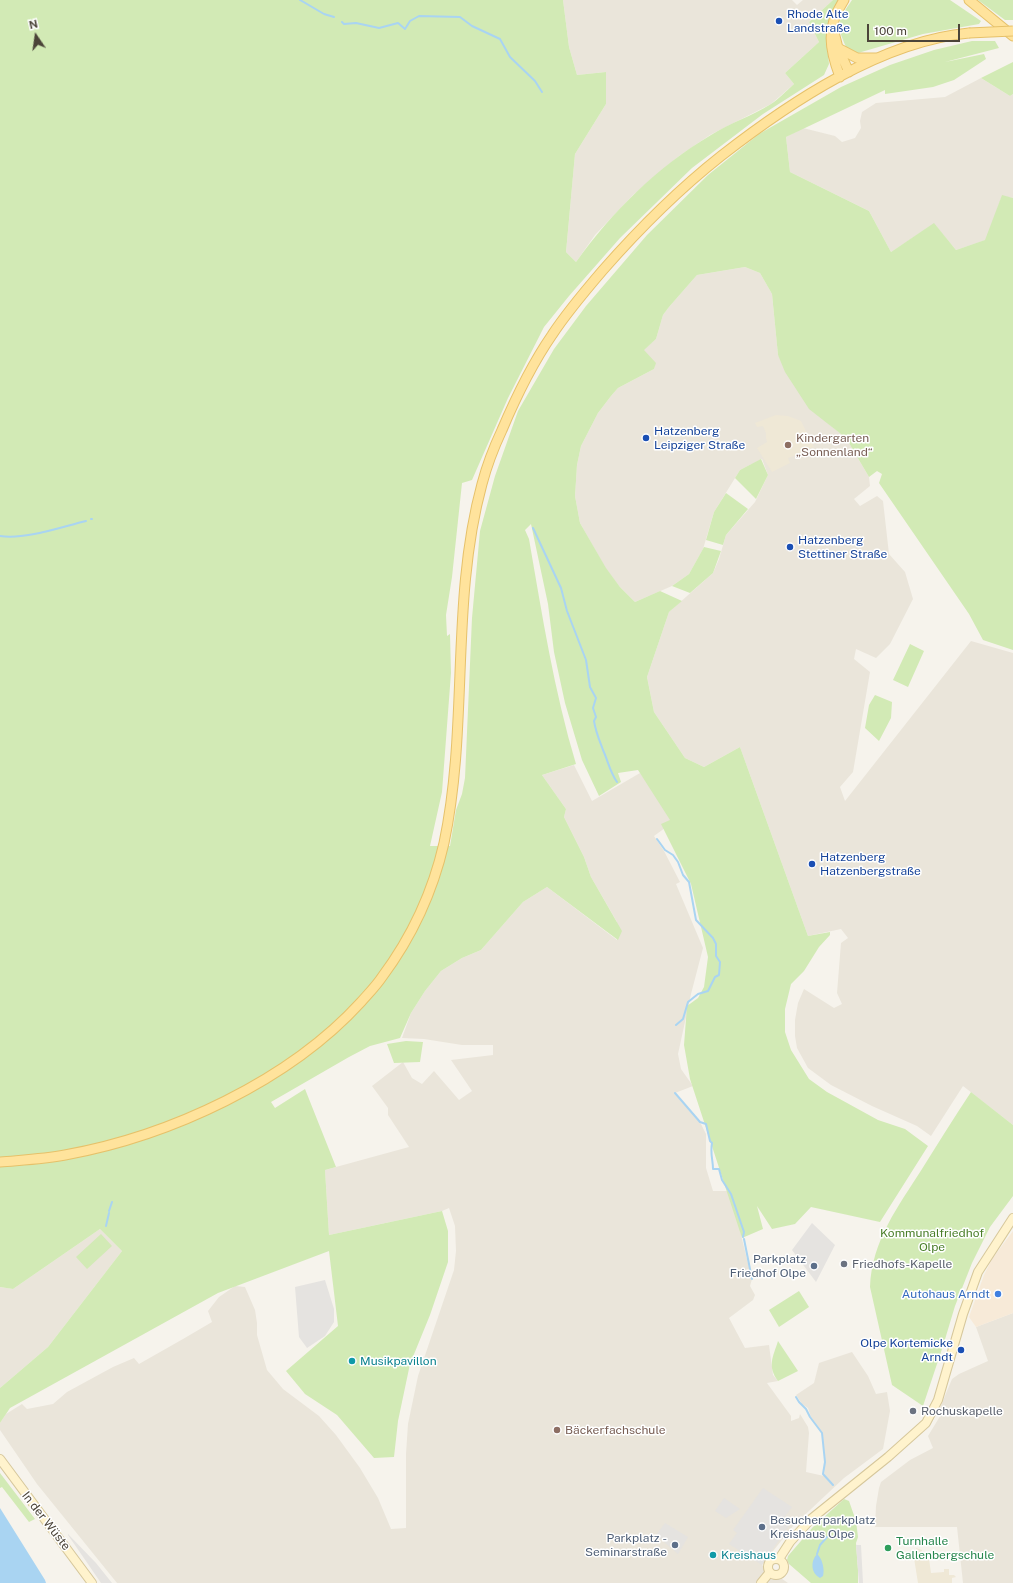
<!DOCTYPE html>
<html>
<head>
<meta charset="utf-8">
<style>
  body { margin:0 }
  #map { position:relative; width:1013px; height:1583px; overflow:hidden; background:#f6f3ec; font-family:"Public Sans",sans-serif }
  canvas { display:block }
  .north { position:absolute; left:16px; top:16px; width:40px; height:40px; -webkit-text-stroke:3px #fff; paint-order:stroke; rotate:347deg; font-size:11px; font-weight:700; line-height:16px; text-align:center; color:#4b4439 }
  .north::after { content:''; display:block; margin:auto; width:14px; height:18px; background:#4b4439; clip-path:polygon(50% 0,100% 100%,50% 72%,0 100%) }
  .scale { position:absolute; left:867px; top:24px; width:93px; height:18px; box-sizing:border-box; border:2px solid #4b4439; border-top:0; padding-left:5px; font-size:12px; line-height:14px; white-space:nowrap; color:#4b4439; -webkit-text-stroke:3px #fff; paint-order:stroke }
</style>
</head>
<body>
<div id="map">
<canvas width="1013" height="1583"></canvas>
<div class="north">N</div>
<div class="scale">100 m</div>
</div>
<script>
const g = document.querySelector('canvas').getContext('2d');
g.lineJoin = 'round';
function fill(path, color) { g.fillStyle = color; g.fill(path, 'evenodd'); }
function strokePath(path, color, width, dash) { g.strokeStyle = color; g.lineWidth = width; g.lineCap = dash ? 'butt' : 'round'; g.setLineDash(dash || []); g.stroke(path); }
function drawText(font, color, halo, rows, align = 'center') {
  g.font = font + ' "Public Sans",sans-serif'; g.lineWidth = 3; g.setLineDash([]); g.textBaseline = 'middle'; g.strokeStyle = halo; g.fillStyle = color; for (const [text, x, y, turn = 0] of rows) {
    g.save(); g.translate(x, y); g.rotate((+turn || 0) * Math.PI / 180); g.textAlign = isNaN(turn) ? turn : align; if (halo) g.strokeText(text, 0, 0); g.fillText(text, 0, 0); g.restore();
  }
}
const residential = new Path2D(`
  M563 0H792L797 5 803 0H833L809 22 819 42 785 73 794 84 771 104 710 135 679 156 633 195 595 235 576 262 566 252 575 154 606 104V72L577 75 569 47Z
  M981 78 1010 96 1013 94V198L1002 196 986 240 956 250 934 224 891 252 869 211 790 172 786 137 803 128 835 136 842 142 855 138 861 128 860 121 862 112 876 103 945 97Z
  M745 267 760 273 772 294 778 355 830 425 846 438 869 477 870 486 854 499 860 506 877 496 883 501 889 554 905 572 913 599 890 644 876 658 856 649 854 659 870 672 853 772 840 787 845 801 971 641 1013 653V1125L963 1086 931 1136 917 1126 872 1106 831 1085 808 1068 797 1048 795 1036V1020L798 1003 804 989 834 1008 842 1004 837 993 841 943 848 938 841 929 808 936 740 747 704 767 685 758 654 712 647 677 669 612 713 573 719 559 726 535 755 502 768 475 762 459 740 470 714 512 703 549 689 574 672 586 635 602 620 587 606 569 580 523 575 496 577 465 581 446 598 413 611 396 618 388 654 369 655 363 643 350 656 339 663 315 669 307 697 275Z
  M574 765 592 801 640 773 675 817 669 825 654 836 664 851 680 882 676 884 703 948 691 994 678 1054 681 1069 693 1086 675 1093 699 1120 706 1134V1168L713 1191H732L742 1239 752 1279 750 1286 755 1295 753 1300 729 1318 745 1348 769 1345 773 1375 778 1381 767 1383 791 1416V1421L799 1418 800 1414 808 1427 809 1433 806 1472 824 1476 825 1462 822 1433 811 1417 808 1408 802 1404 796 1395 814 1383 819 1363 852 1352 868 1376 876 1394 887 1392 890 1411 883 1449 844 1478 793 1526 762 1565 788 1583H117L37 1484 0 1430V1423L6 1414 22 1404 27 1409 53 1404 67 1392 113 1367 134 1358 139 1364 183 1339 212 1322 208 1311 219 1297 235 1286 245 1287 255 1310 257 1323V1335L267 1370 283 1389 319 1416 336 1435 360 1468 378 1498 391 1529 406 1528V1454L408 1424 418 1376 454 1270 456 1251 455 1226 449 1208 442 1211 329 1235 325 1170 409 1147 388 1115V1108L372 1086 403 1062 412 1078 422 1084 434 1071 459 1100 472 1091 451 1060 493 1055V1045H462L424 1039 402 1038 411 1013 425 991 441 971 462 958 481 950 523 902 547 887 617 940V922L591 877 584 857 564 817 566 809 542 775Z
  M100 1229 122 1251 48 1347 0 1388V1287L13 1289Z
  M1013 1313V1583H963L957 1527H875L876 1506 879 1488 881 1482 910 1460 933 1448 928 1436 942 1413 940 1408 952 1379 959 1374 988 1361 976 1327Z`);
const commercial = new Path2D(`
  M1013 1231V1313L976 1327 969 1317 984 1275 992 1259Z`);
const education = new Path2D(`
  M776 415 788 416 801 421 814 447 808 449 809 451 788 458 790 463 772 472 757 448 767 442 766 438V433L763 426 757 427 755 423Z
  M916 1548 922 1550 921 1559 924 1561 929 1559 931 1573 944 1572V1569H949V1575H954L956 1577 952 1578V1583H918L914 1558 918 1557Z`);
const green = new Path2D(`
  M0 0H563L569 47 577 75 606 72V104L575 154 566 252 576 262C612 212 657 167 711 135 730 123 752 116 771 104 779 99 786 91 794 84L785 73 819 42 809 22 833 0H840L830 19 826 35 829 64 824 75 763 114 692 168 620 238 569 296 544 327 508 398 472 480 462 483 452 577 446 615 447 636 450 634 451 673 442 792 430 846H450L456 810 462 794 465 778 472 618 480 531 495 476 518 411 554 349 586 306 647 235 708 175 759 134 841 87 890 65 934 50 972 41H995L999 48 945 62 984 54 986 59 954 80 933 87 885 94V90L786 137 790 172 869 211 891 252 934 223 956 250 985 240 1002 195 1013 198V650L983 640 969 614 879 483 882 474 877 471 869 477 846 438 809 409 785 372 778 355 772 294 760 273 745 267 697 275 669 307 663 315 656 339 644 350 656 363 654 369 618 388 611 396 598 413 581 446 577 465 575 496 580 523 606 568 620 587 635 602 660 591 682 601 669 612 647 677 654 712 685 758 704 767 740 747 808 936 830 932V935L819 947 804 971 791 984 785 1009V1032L791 1050 809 1079 827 1092 878 1120 905 1129 928 1146 880 1222 811 1207 795 1224 772 1229 757 1206 763 1229 742 1238 690 1079 684 1045 687 1006 698 998 704 987 708 957 691 884 661 824 670 820 638 770 618 773 621 782 599 796 582 760 565 703 554 652 548 604 531 524 525 530 529 539C542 614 554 691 576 764L542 775 566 809 564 817 584 857 591 877 622 931 618 940 547 887 523 902 481 950 462 958 441 971 425 991 411 1013 400 1038 370 1046 349 1057 271 1102 275 1108 305 1089 336 1167 325 1170 329 1235 442 1211 448 1231V1262L430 1315 410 1364 398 1421 394 1457 374 1458 337 1415 305 1394 286 1371 338 1326 329 1251 218 1293 10 1408 0 1423V1388L48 1347 122 1251 100 1229 13 1289 0 1287Z
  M852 0H950L981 21 979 24 923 34 858 53 846 47C836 23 837 22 852 0Z
  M978 0H1013V20H1005Z
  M1013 62V94L1010 96 981 78Z
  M761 459 768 475 756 499 735 478 740 470Z
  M726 493 748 509 726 535 723 545 706 540 714 512Z
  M704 547 721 551 713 573 690 593 672 586 689 574Z
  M910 644 924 651 908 687 893 680Z
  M875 695 892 702 891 718 879 741 865 728 869 705Z
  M406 1041 423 1042 420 1062 394 1063 387 1044Z
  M971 1092 1013 1125V1196L990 1227 972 1263 955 1306 943 1346 923 1406 892 1385 870 1287C872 1240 898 1207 922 1169 938 1143 954 1118 971 1092Z
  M101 1234 112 1246 87 1269 76 1257Z
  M799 1291 809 1307 779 1327 769 1310Z
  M778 1341 798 1371 778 1381C767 1366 773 1357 778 1341Z
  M0 1473 35 1519 29 1522 2 1487 0 1488Z
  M844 1499 849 1501 856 1521 858 1537 856 1543 858 1570V1583H811L789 1564 787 1560 788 1556 813 1527Z`);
const parking = new Path2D(`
  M812 1223 835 1245 816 1282 792 1250Z
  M325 1280 334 1309V1322L325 1336 307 1348 299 1337 295 1287Z
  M763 1488 792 1507 783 1519 790 1524 762 1565 729 1544 737 1533 733 1530Z
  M724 1498 740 1509 726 1518 715 1511Z
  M665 1523 688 1537 678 1554 656 1535Z
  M68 1534 96 1563 112 1583H101L68 1535Z
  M856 1545H861L863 1583H859Z`);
const water = new Path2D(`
  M0 1508 45 1580 46 1583H0Z
  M817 1554C822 1558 825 1569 823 1576L820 1578C811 1574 810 1561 817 1554Z`);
const stream = new Path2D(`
  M300 0 324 14 334 17
  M342 22 344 24 356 23 379 28 398 23 405 29 410 21 419 16 460 17 472 26 500 39 510 57 535 81 542 92
  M91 519H92
  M533 528 561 588 567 611 586 660 590 687 596 698 593 708 596 717 594 721C596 733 599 739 603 750 608 761 610 772 617 782
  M0 536C25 540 61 527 86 521
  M657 839 665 850 673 855 678 862 683 875 689 882 696 920 713 938 716 944V956L720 962 719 975 715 977 708 991 698 994 688 1002 683 1019 676 1025
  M675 1093 700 1122 706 1124 710 1141 712 1143C710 1154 713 1160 713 1169H719L722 1180 731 1194 744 1232 743 1237
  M109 1211 112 1202
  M106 1226 109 1213
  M744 1239 752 1279
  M796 1397 799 1402 806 1409 810 1417 822 1433 825 1462 823 1474 833 1485
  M817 1554 820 1545 827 1537`);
const secondary = new Path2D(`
  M0 1459 92 1583
  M768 1567a8 8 0 1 1 16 0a8 8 0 1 1-16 0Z
  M779 1559 790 1542 811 1519 888 1457 926 1423 938 1400 963 1314 978 1272 1013 1218
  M761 1583 770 1572`);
const primary = new Path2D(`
  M969 0 1013 36
  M834 32 838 48 849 72
  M838 48 857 58H876
  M840 77C829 48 826 27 844 0
  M0 1162C22 1160 44 1159 65 1155 170 1136 289 1081 361 1002 368 994 376 986 382 977 411 938 433 891 444 843 469 725 450 601 482 484 487 465 494 447 502 430 516 397 532 364 552 335 567 312 585 291 603 270 639 229 678 190 721 156 789 103 881 41 969 33`);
const primaryBridge = new Path2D(`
  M969 33 1013 31`);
const markers = [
  [779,21,4,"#1a4fb4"],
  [646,438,4,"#1a4fb4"],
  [788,445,4,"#8d6e63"],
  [790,547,4,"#1a4fb4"],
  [812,864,4,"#1a4fb4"],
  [844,1264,4,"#6b7280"],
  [814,1266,4,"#5c6f8a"],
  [998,1294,4,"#3f7fe0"],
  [961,1350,4,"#1a4fb4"],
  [352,1361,4,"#0f9aa8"],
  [913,1411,4,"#6b7280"],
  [557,1430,4,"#8d6e63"],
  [762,1527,4,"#5c6f8a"],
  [675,1545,4,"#5c6f8a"],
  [888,1548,4,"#2e9e5b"],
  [713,1555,4,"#0f9aa8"]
];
const transitNames = [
  ["Rhode Alte",787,14],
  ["Landstraße",787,28],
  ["Hatzenberg",654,431],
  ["Leipziger Straße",654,445],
  ["Hatzenberg",798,540],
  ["Stettiner Straße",798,554],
  ["Hatzenberg",820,857],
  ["Hatzenbergstraße",820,871],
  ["Olpe Kortemicke",953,1343,"right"],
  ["Arndt",953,1357,"right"]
];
const educationNames = [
  ["Kindergarten",796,438],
  ["„Sonnenland“",796,452],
  ["Bäckerfachschule",565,1430]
];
const parkNames = [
  ["Kommunalfriedhof",932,1233],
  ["Olpe",932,1247]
];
const serviceNames = [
  ["Parkplatz",806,1259],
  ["Friedhof Olpe",806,1273],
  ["Besucherparkplatz",770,1520,"left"],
  ["Kreishaus Olpe",770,1534,"left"],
  ["Parkplatz -",667,1538],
  ["Seminarstraße",667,1552]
];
const worshipNames = [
  ["Friedhofs-Kapelle",852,1264],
  ["Rochuskapelle",921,1411]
];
const shopNames = [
  ["Autohaus Arndt",990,1294]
];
const cultureNames = [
  ["Musikpavillon",360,1361],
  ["Kreishaus",721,1555]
];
const streetNames = [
  ["In der Wüste",46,1521,52]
];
const leisureNames = [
  ["Turnhalle",896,1541],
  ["Gallenbergschule",896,1555]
];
fill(residential, '#eae5da');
fill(commercial, '#f7ead8');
fill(education, '#efe8d6');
fill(green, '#d2eab5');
fill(parking, '#e5e3e0');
fill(water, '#a9d4f2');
strokePath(stream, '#a9d4f2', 2);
strokePath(secondary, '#d6c79b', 10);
strokePath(primary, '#e6c16a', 11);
strokePath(secondary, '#fff3cd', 8);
strokePath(primary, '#ffe39c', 9);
strokePath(primaryBridge, '#e6c16a', 11, []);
strokePath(primaryBridge, '#ffe39c', 9);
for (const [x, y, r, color] of markers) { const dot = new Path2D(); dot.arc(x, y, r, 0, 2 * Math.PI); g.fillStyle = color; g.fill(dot); strokePath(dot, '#fff', 1.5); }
drawText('12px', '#164399', '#fff', transitNames, 'left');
drawText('12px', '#785e54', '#fff', educationNames, 'left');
drawText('12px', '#4a7f2a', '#fff', parkNames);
drawText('12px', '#4e5e75', '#fff', serviceNames, 'right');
drawText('12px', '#5b616d', '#fff', worshipNames, 'left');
drawText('12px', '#366cbe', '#fff', shopNames, 'right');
drawText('12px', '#0d838f', '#fff', cultureNames, 'left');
drawText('12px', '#4b4439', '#fff', streetNames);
drawText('12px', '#27864d', '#fff', leisureNames, 'left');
</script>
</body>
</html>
